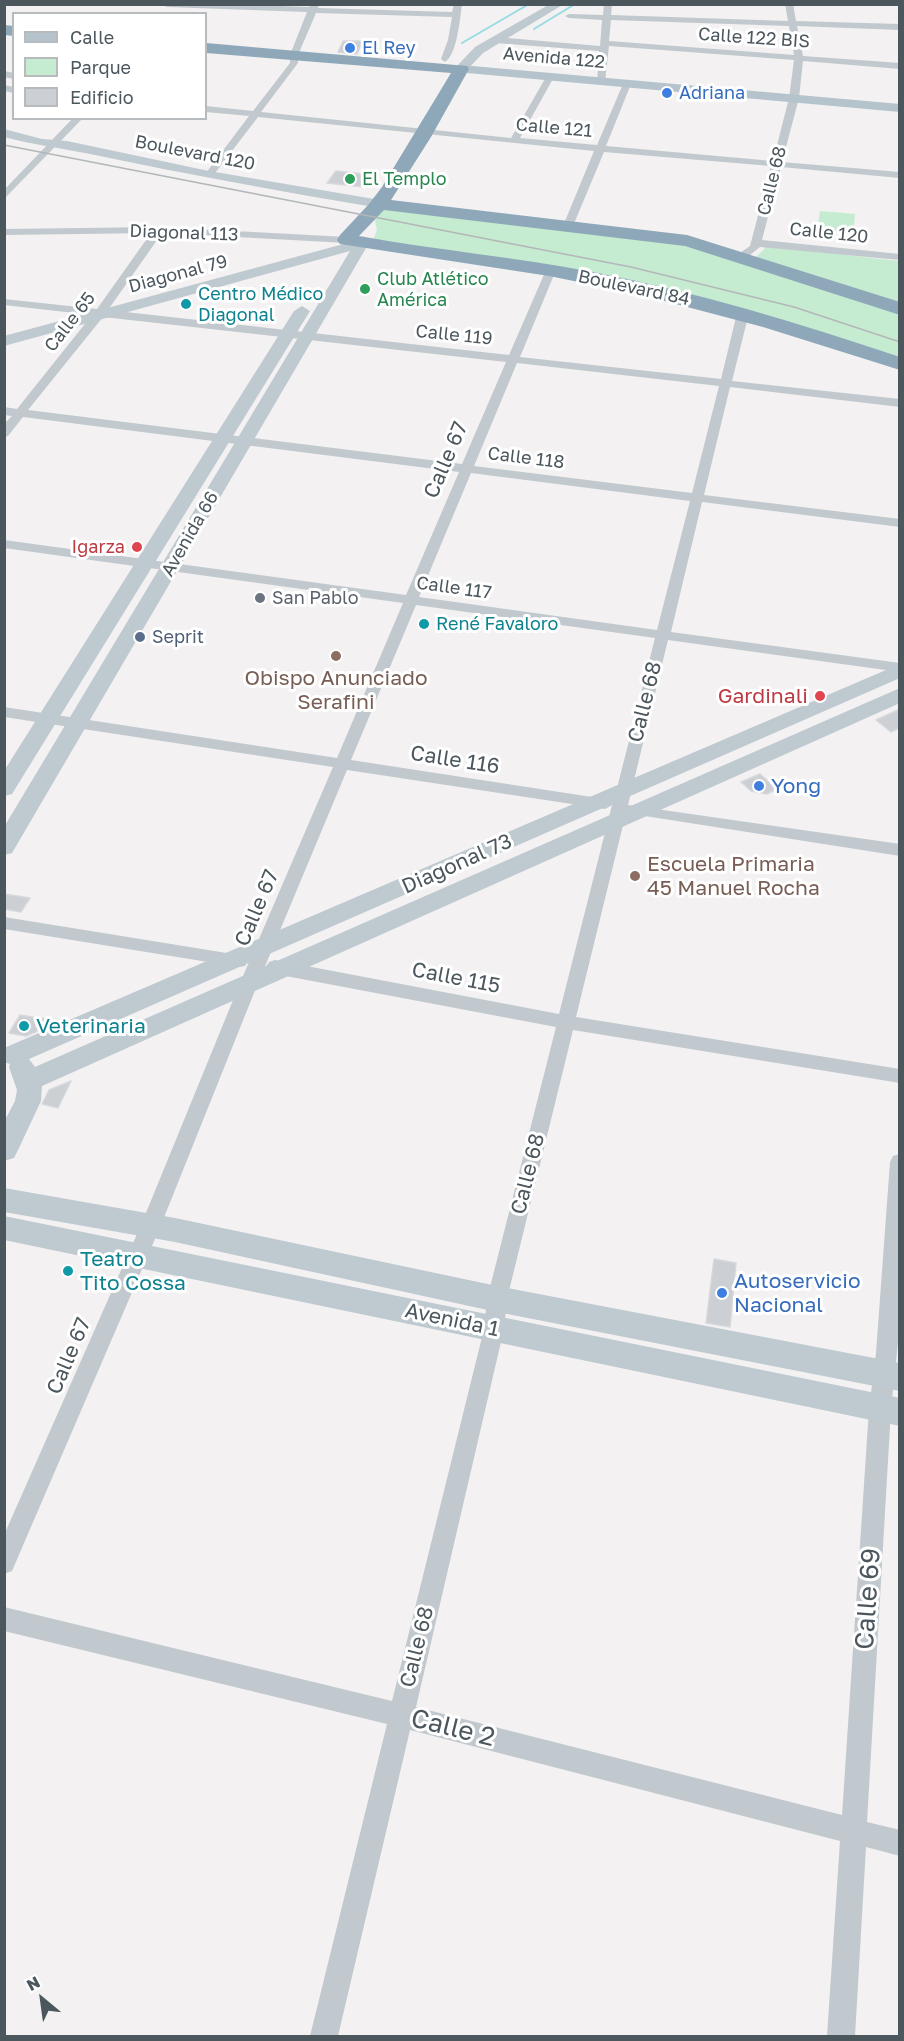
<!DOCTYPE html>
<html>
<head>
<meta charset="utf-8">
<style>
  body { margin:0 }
  #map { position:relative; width:904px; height:2041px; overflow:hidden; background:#f3f1f1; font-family:"Golos Text",sans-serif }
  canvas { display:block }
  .frame { position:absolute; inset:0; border:6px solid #4b565d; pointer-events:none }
  .legend { position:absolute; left:12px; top:12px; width:195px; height:108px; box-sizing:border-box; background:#fff; border:2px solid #b7bbbe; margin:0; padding:8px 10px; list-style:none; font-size:18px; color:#4b565d }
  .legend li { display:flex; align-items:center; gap:12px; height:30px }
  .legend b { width:30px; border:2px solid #b7bbbe }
  .north { position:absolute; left:12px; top:1969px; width:60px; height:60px; -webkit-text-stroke:4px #fff; paint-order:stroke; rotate:331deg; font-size:16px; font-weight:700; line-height:24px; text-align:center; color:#4b565d }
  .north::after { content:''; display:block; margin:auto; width:21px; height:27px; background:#4b565d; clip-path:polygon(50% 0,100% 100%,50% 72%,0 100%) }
</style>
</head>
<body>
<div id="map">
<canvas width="904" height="2041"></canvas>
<div class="frame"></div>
<ul class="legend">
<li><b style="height:8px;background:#b4c3cc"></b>Calle</li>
<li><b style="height:16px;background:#c5ebd0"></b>Parque</li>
<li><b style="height:16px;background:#cccfd3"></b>Edificio</li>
</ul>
<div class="north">N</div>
</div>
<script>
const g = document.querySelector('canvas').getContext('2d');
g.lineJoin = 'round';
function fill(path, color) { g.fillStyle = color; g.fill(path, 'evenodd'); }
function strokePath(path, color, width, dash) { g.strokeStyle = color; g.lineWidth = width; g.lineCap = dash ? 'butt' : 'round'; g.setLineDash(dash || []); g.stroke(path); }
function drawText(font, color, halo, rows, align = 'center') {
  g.font = font + ' "Golos Text",sans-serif'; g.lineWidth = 6; g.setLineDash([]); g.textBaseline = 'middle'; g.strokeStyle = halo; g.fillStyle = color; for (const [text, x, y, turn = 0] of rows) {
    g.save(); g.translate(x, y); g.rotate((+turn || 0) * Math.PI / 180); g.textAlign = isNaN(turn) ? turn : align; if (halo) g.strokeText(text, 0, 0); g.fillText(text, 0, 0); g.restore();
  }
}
const green = new Path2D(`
  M383 209 686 245 899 314V360L744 310 373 240 377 230 375 220Z
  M820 211 855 214 853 233 817 230Z
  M767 246 899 261V306L755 258Z`);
const stream = new Path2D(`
  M534 29 575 4
  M462 43 529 4`);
const building = new Path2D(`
  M343 41H363L357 54 338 52Z
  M336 171 373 175 365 187 327 183Z
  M900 709 899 728 891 732 876 720Z
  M760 774 777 789 767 794 751 791 741 782Z
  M4 894 30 898 21 912 4 909Z
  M20 1015 38 1018 63 1020 26 1036 9 1033Z
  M71 1081 58 1108 42 1104 49 1090Z
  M714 1259 736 1263 730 1327 706 1323Z`);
const street = new Path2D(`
  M224 4 309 7 311 4H319L318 8 452 12 454 4H462C460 19 457 55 445 62L441 59 448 40 452 17 316 13 298 55V63L261 112 511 138 546 77 550 74 554 77 520 138 597 145 623 84 627 81 631 84 606 146 773 161 789 98 794 60 609 46 605 82 601 85 597 82 599 51 496 43 492 40 496 37 600 46 602 20 569 18 565 16 569 14 603 15 604 4H612L611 15 788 21 785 4H793L796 21 900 24V30L797 26 803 56 900 63V69L803 61 799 98 782 162 900 172V178L781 167 762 240 900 254V260L760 247 745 259H737V255L750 246 771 166 604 152 573 226 568 229 563 226 594 151 258 117 212 177H206V173L249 116 206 112V106L253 111 290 63V55L307 12 167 7 163 5ZM611 20 789 26 794 55 609 41Z
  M4 71 14 73V79L4 77Z
  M4 85 14 87V93L4 91Z
  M73 118H83L4 199V190Z
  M159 227 347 237 352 240 347 243 162 233 108 310 509 355 546 270 551 267 556 270 520 357 721 379 737 313 743 310 749 313 732 381 900 399V407L730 387 704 495 900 519V527L702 502 671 632 900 663V672L668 640 628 805 900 844V856L626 813 576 1017 900 1069V1083L573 1030 507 1299 504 1329 416 1707 842 1815 869 1409 876 1353 890 1162 893 1156 900 1154V1323L891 1409 867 1822 900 1830V1856L866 1847 855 2036H827L840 1841 410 1730 338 2036H310L387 1724 4 1631V1607L392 1701 484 1329 487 1299 556 1027 275 974 269 972 266 967 269 962 275 960 559 1014 612 805 605 809 347 770 258 983 161 1225 12 1571 4 1574V1535L141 1225 240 983 333 767 4 717V707L337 758 403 603 4 548V540L406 595 459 472 23 417 8 436 4 437V424L12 416 4 415V407L17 409 92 315 4 305V299L97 309 151 233 4 235V229ZM103 317 506 362 462 464 28 410ZM517 363 719 386 692 493 474 466ZM471 473 690 501 657 630 419 597ZM416 605 655 638 613 804 605 799 351 760Z
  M4 917 239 955 245 956 248 961 245 966 239 967 4 929Z`);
const secondary = new Path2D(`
  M550 4H564L483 53 465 72H457L455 69 457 66 475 47Z
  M4 129 42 139 67 141 209 171 380 200 387 204 380 208C283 192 186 174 90 154 61 148 34 145 4 137Z
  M362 239 369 243 12 853 4 855V827L350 251 4 346V336Z
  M302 306 310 311 12 794 4 796V771L294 311Z
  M900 664V678L29 1059 35 1067 900 688V703L42 1086 41 1101 18 1150 14 1158 4 1161V1122L15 1101 17 1090 9 1067 10 1064 4 1062V1048Z
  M4 1188 175 1218 497 1286 900 1363V1391L497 1312 175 1242 4 1212Z
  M4 1216 900 1398V1426L4 1240Z`);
const primary = new Path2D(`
  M461 65 900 104V112L456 72 454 69Z`);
const highway = new Path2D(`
  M4 25 14 26V36L4 35Z
  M206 43 467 66 469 69 431 137 391 200 687 235 900 302V315L685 246 384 210 359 236C436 250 515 257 593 272 697 292 799 323 900 357V370L763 327 638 294 549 276 340 244 337 240 340 235 369 204 382 187 451 73 206 53Z`);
const tram = new Path2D(`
  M4 145 631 267 794 307 900 342`);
const markers = [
  [350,48,6,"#3f7fe0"],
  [667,93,6,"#3f7fe0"],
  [350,179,6,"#2e9e5b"],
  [365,289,6,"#2e9e5b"],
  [186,304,6,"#0f9aa8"],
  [137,547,6,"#e0444e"],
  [260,598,6,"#6b7280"],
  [424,624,6,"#0f9aa8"],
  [140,637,6,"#5c6f8a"],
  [336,656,6,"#8d6e63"],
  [820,696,6,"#e0444e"],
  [759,786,6,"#3f7fe0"],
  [635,876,6,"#8d6e63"],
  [24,1026,6,"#0f9aa8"],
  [68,1271,6,"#0f9aa8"],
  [722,1293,6,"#3f7fe0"]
];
const farStreetnames = [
  ["Calle 122 BIS",754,38,4],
  ["Avenida 122",554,58,5],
  ["Calle 121",554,128,5],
  ["Boulevard 120",195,153,11],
  ["Calle 68",772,181,-76],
  ["Diagonal 113",184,233,2],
  ["Calle 120",829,233,6],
  ["Diagonal 79",178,274,-15],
  ["Boulevard 84",634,288,12],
  ["Calle 65",70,322,-52],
  ["Calle 119",454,335,6],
  ["Calle 118",526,458,7],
  ["Avenida 66",190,534,-60],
  ["Calle 117",454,588,8]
];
const farShopnames = [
  ["El Rey",362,48],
  ["Adriana",679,93]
];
const farLeisurenames = [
  ["El Templo",362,179],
  ["Club Atlético",377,279],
  ["América",377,300]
];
const farCulturenames = [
  ["Centro Médico",198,294],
  ["Diagonal",198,315],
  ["René Favaloro",436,624]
];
const farHealthnames = [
  ["Igarza",125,547]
];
const farWorshipnames = [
  ["San Pablo",272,598]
];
const farServicenames = [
  ["Seprit",152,637]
];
const streetNames = [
  ["Calle 67",446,460,-67],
  ["Calle 68",645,702,-76],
  ["Calle 116",455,760,9],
  ["Diagonal 73",457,864,-24],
  ["Calle 67",257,908,-67],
  ["Calle 115",456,978,11],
  ["Calle 68",528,1174,-76],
  ["Avenida 1",452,1320,12],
  ["Calle 67",69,1356,-67],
  ["Calle 68",417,1647,-76]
];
const educationNames = [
  ["Obispo Anunciado",336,678],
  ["Serafini",336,702],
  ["Escuela Primaria",647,864,"left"],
  ["45 Manuel Rocha",647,888,"left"]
];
const healthNames = [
  ["Gardinali",808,696]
];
const shopNames = [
  ["Yong",771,786],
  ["Autoservicio",734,1281],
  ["Nacional",734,1305]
];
const cultureNames = [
  ["Veterinaria",36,1026],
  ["Teatro",80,1259],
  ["Tito Cossa",80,1283]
];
const nearStreetnames = [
  ["Calle 69",868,1599,-86],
  ["Calle 2",453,1728,14]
];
fill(green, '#c5ebd0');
strokePath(stream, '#97dbe3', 2);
fill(building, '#cccfd3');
strokePath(building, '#d6d8dc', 1.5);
fill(street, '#c1c9ce');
fill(secondary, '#bfc9d0');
fill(primary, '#b4c3cc');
fill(highway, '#8ea8ba');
strokePath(tram, '#b4b7ba', 1.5);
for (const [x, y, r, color] of markers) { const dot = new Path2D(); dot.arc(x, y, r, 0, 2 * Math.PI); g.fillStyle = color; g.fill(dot); strokePath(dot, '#fff', 2); }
drawText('18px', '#4b565d', '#fff', farStreetnames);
drawText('18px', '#366cbe', '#fff', farShopnames, 'left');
drawText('18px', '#27864d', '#fff', farLeisurenames, 'left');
drawText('18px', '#0d838f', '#fff', farCulturenames, 'left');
drawText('18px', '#be3a42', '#fff', farHealthnames, 'right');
drawText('18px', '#5b616d', '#fff', farWorshipnames, 'left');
drawText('18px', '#4e5e75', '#fff', farServicenames, 'left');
drawText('21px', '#4b565d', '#fff', streetNames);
drawText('21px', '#785e54', '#fff', educationNames);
drawText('21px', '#be3a42', '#fff', healthNames, 'right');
drawText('21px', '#366cbe', '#fff', shopNames, 'left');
drawText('21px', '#0d838f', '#fff', cultureNames, 'left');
drawText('26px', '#4b565d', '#fff', nearStreetnames);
</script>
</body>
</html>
